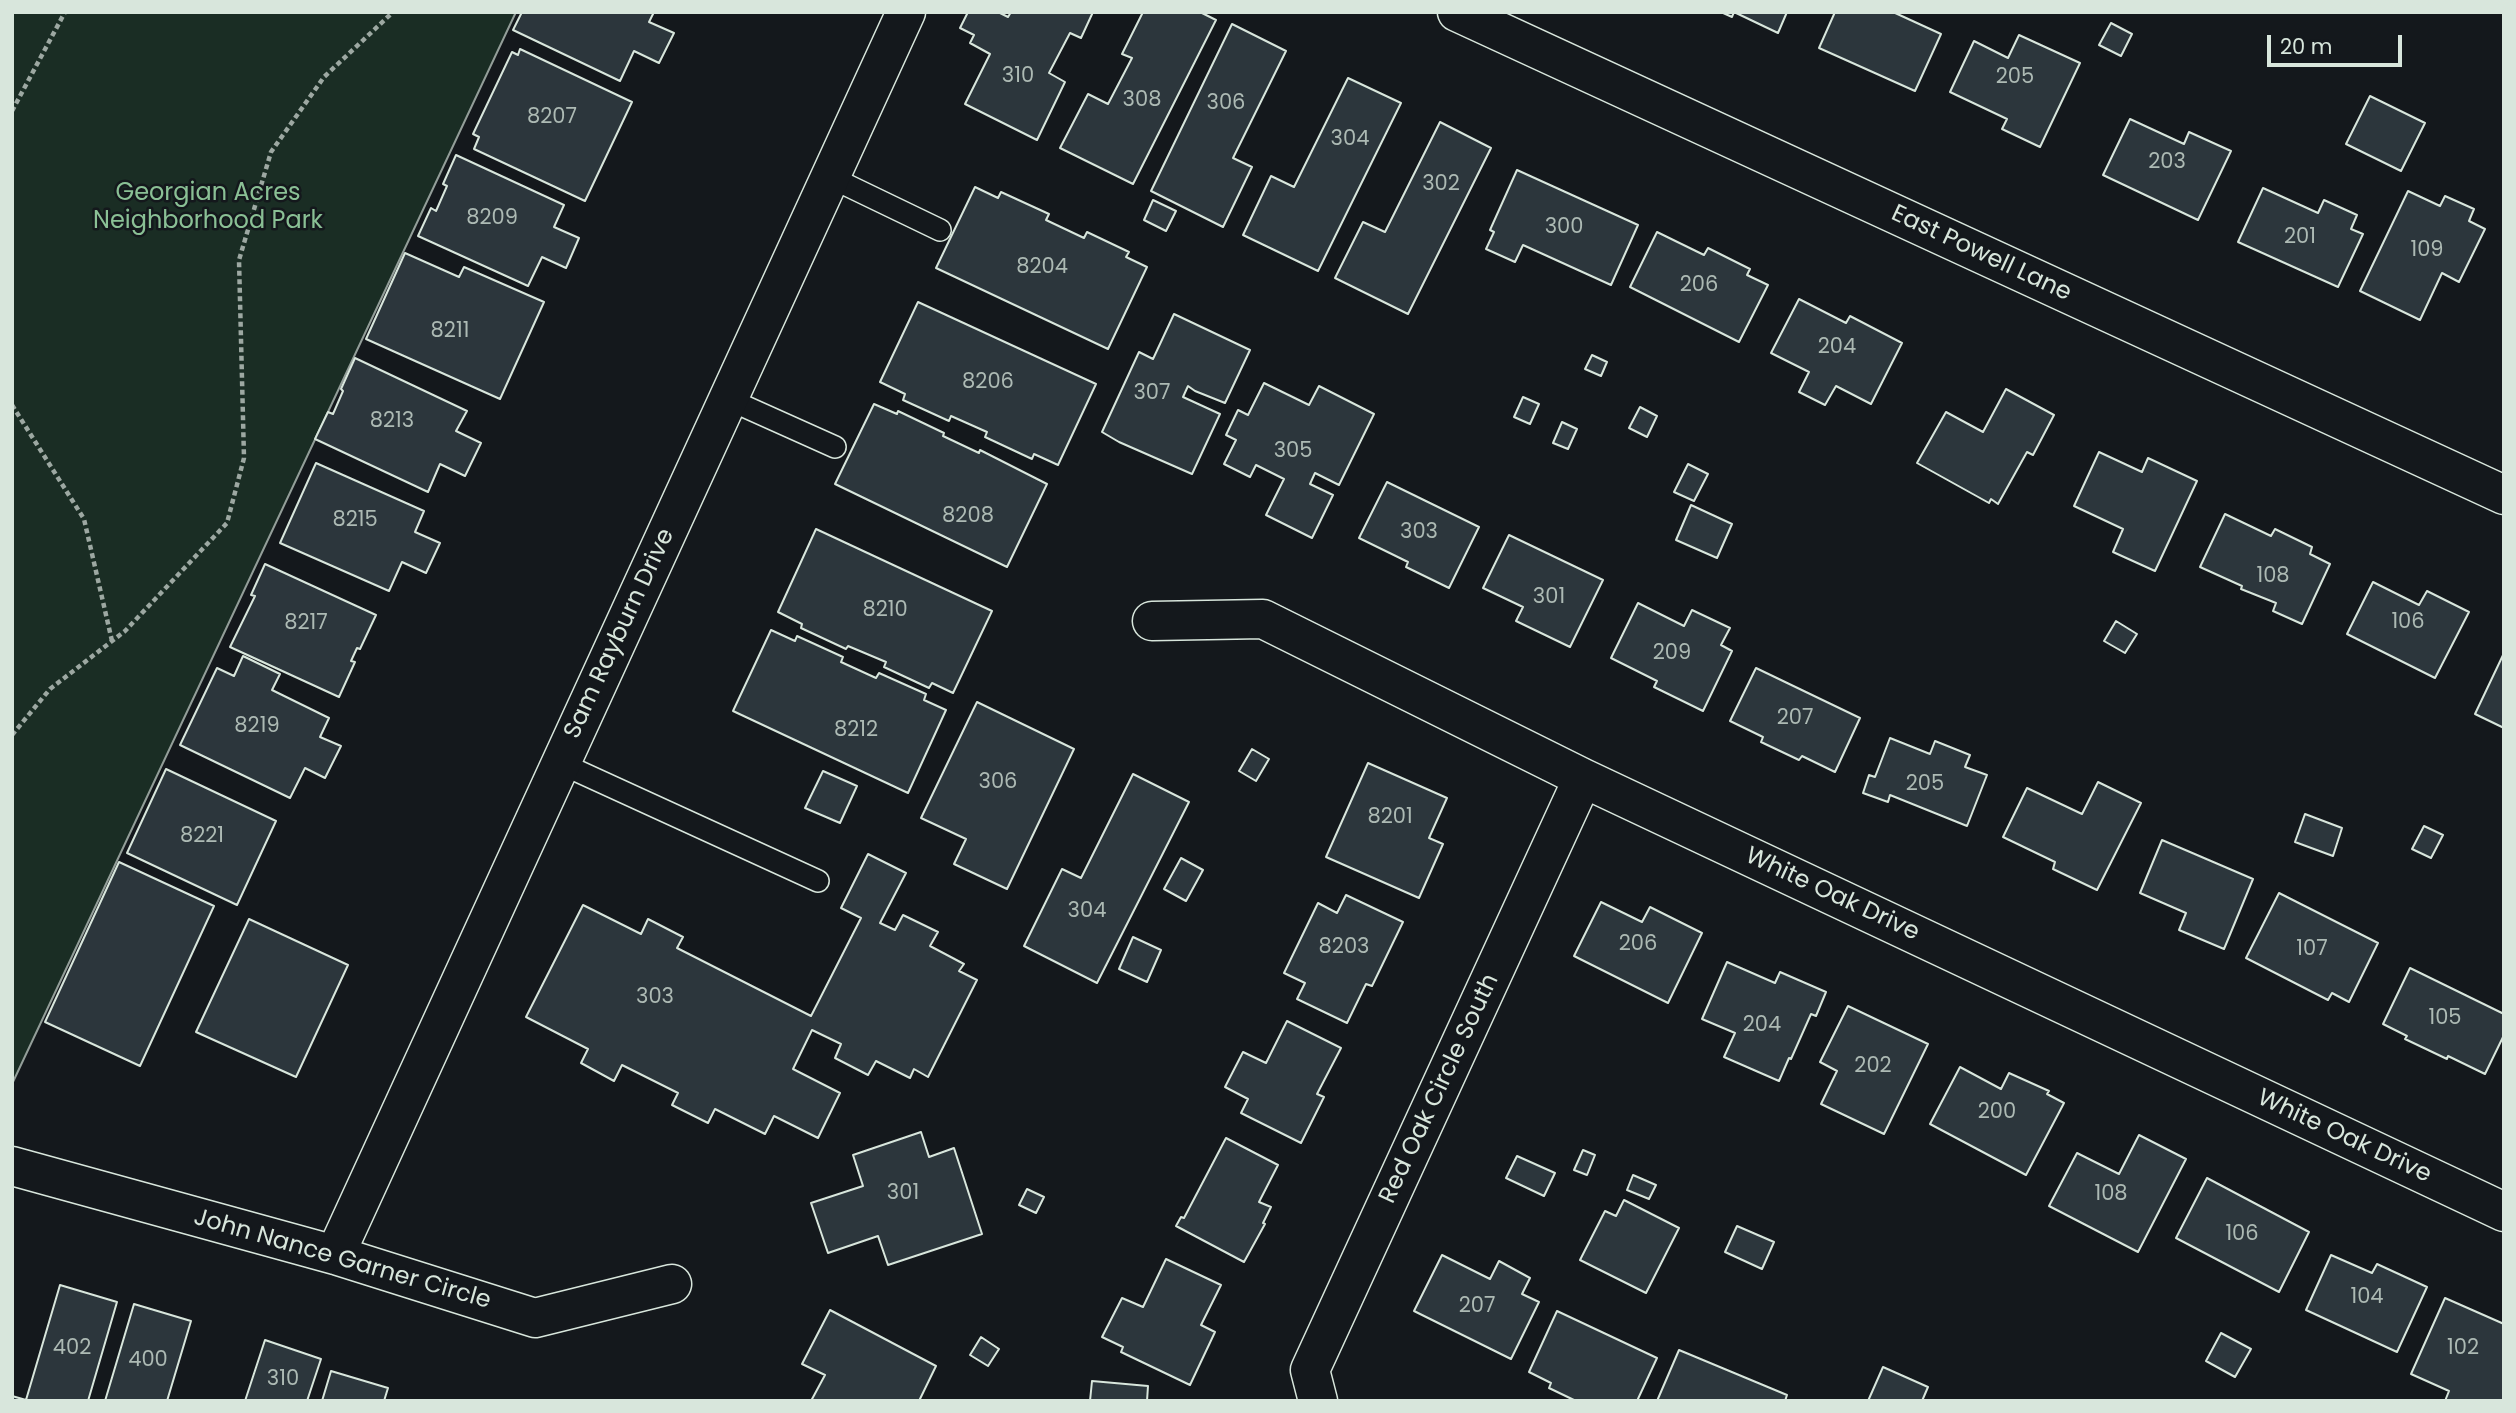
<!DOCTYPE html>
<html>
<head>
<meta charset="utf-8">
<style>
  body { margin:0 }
  #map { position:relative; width:2516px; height:1413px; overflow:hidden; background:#14181c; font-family:Poppins,sans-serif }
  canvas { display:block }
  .frame { position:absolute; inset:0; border:14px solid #d8e6dc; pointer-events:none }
  .scale { position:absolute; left:2267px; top:35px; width:135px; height:32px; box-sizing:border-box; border:4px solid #d8e6dc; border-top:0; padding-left:9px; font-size:21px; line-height:24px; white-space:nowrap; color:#d8e6dc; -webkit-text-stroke:5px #14181c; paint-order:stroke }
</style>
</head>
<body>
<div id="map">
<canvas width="2516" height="1413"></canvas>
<div class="frame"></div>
<div class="scale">20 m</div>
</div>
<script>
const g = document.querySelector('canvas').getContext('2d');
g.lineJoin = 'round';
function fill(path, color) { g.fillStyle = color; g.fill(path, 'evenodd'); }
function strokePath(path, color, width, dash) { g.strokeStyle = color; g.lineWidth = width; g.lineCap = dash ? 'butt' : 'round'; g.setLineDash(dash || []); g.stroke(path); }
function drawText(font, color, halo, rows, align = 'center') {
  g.font = font + ' Poppins,sans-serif'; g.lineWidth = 5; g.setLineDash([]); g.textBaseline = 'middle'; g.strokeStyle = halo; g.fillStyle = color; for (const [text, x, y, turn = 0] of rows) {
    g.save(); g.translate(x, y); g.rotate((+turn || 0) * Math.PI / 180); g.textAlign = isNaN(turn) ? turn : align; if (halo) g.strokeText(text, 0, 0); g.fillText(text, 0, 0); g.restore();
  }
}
const green = new Path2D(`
  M12 12H516L12 1084Z`);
const building = new Path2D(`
  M522 12H654L649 22 674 33 659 63 634 51 620 81 513 30Z
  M968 12H998L1008 17 1011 12H1093L1081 38 1070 33 1049 73 1065 82 1037 140 965 104 990 54 970 43 974 35 960 28Z
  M1143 12H1200L1216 20 1133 184 1060 148 1088 94 1108 104 1132 58 1122 54Z
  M1721 12H1787L1778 33 1734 12 1732 17Z
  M1835 12H1893L1941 34 1915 91 1819 48Z
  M2111 23 2132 34 2121 56 2099 45Z
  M1232 24 1286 51 1233 158 1252 167 1223 227 1151 191Z
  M2019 35 2080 63 2040 147 2002 129 2007 119 1950 92 1974 41 2008 58Z
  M520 49 632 102 585 201 474 149 479 137 473 134 512 52 518 55Z
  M1348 78 1401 103 1318 271 1243 235 1271 176 1294 187Z
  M2370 96 2425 123 2401 171 2346 144Z
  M2130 119 2184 144 2189 132 2231 151 2198 220 2103 175Z
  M1440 122 1491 148 1408 314 1335 278 1363 222 1385 232Z
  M456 155 564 205 554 227 579 238 566 268 542 257 528 286 418 236 431 208 436 211 447 186 443 184Z
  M1517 170 1638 225 1611 285 1523 245 1515 262 1486 249 1494 232 1490 230Z
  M975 187 998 198 1001 192 1049 214 1046 220 1084 238 1087 232 1129 252 1126 257 1147 267 1108 349 936 268Z
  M2263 188 2318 213 2324 200 2357 215 2351 229 2363 234 2338 287 2238 242Z
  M2408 191 2440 206 2445 196 2474 209 2469 221 2485 229 2459 282 2442 273 2420 320 2360 291Z
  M1153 200 1176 211 1166 231 1144 220Z
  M1657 232 1704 255 1708 248 1750 269 1747 275 1768 285 1739 342 1630 287Z
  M405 253 459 277 464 267 544 302 500 399 366 339Z
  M1799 299 1846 323 1850 316 1902 343 1871 404 1836 386 1825 405 1799 392 1809 372 1771 353Z
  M918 302 1096 384 1058 465 1034 454 1032 459 985 437 987 432 951 416 949 421 903 400 905 394 880 382Z
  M1174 314 1250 350 1225 403 1195 391 1188 386 1183 397 1220 414 1192 474 1119 442 1102 432 1139 352 1153 359Z
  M1592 355 1607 362 1601 376 1585 369Z
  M355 358 467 411 456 431 481 443 465 476 440 464 428 492 315 439 328 412 333 414 343 391 341 389Z
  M1264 383 1309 405 1319 386 1374 414 1339 485 1315 473 1310 484 1333 495 1312 538 1266 515 1284 479 1256 465 1250 477 1224 464 1236 440 1226 435 1238 410 1248 415Z
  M2006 389 2054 415 2033 455 2027 452 1998 504 1991 499 1989 503 1917 463 1946 412 1983 432Z
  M1523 397 1539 404 1530 424 1514 417Z
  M874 404 897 414 898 411 944 433 943 436 979 453 980 450 1047 484 1007 567 835 484Z
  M1640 407 1657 416 1647 437 1629 428Z
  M1562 422 1577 429 1568 449 1553 443Z
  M2099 452 2142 472 2148 458 2197 481 2155 571 2113 552 2123 529 2074 506Z
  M316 463 424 511 415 532 440 543 426 573 402 562 389 591 280 543Z
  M1688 464 1708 474 1694 501 1674 492Z
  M1387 482 1479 527 1449 588 1406 567 1408 562 1359 538Z
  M1691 505 1732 524 1717 558 1676 540Z
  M2225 514 2271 536 2275 529 2312 547 2310 554 2330 564 2302 624 2273 611 2276 603 2241 589 2242 586 2200 567Z
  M816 529 992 611 953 693 932 683 929 688 884 667 886 662 848 646 846 649 801 628 802 624 778 612Z
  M1509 535 1603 580 1570 647 1516 621 1523 607 1483 588Z
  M265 564 376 615 360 649 357 648 351 661 355 662 339 697 230 647 255 596 251 595Z
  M2373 582 2419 605 2427 591 2469 612 2435 678 2347 634Z
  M1638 603 1684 626 1692 610 1730 628 1721 645 1732 651 1703 711 1654 687 1657 681 1611 658Z
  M2116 621 2137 634 2125 653 2104 641Z
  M771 630 795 641 797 636 843 657 841 662 876 678 879 673 926 694 924 700 946 710 908 793 733 711Z
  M2504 653V728L2475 714Z
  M243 656 280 674 272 690 329 718 320 737 341 746 325 778 305 768 290 798 180 745 217 668 234 676Z
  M1756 668 1860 718 1835 772 1802 756 1799 760 1761 742 1763 737 1730 721Z
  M977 702 1074 749 1007 889 954 864 966 839 921 818Z
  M1890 738 1930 754 1935 741 1970 755 1965 767 1987 775 1967 826 1890 795 1888 802 1863 793 1869 775 1875 777Z
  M1252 749 1269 759 1256 781 1239 771Z
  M1368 763 1447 798 1429 838 1443 844 1419 898 1326 857Z
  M166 769 276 821 237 905 127 853Z
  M823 771 857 786 840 823 805 808Z
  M1133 774 1189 802 1097 983 1024 946 1062 869 1081 878Z
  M2098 782 2141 803 2097 890 2053 869 2055 862 2003 837 2027 788 2082 814Z
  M2305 814 2342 828 2333 856 2295 842Z
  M2424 826 2443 835 2431 858 2412 849Z
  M2162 840 2253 879 2224 949 2179 930 2186 913 2140 893Z
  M868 854 906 873 880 923 895 930 903 915 938 932 930 946 964 964 959 971 977 980 928 1077 914 1069 910 1078 876 1061 868 1075 835 1058 841 1044 812 1030 793 1069 840 1093 818 1138 774 1116 765 1134 715 1109 708 1123 672 1105 678 1093 622 1065 614 1081 581 1063 588 1049 526 1017 583 905 641 934 648 919 683 937 677 948 811 1016 861 918 841 908Z
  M1181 858 1203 870 1186 901 1164 889Z
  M119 862 214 906 140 1066 45 1022Z
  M2279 893 2378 943 2349 1002 2332 993 2328 1000 2246 958Z
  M1346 895 1403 922 1372 986 1366 984 1347 1023 1297 999 1305 983 1284 973 1318 903 1337 913Z
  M1601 902 1642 922 1650 907 1702 933 1668 1003 1574 956Z
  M249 919 348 965 296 1077 196 1032Z
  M1133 937 1161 950 1147 982 1119 969Z
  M1727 962 1775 983 1780 972 1826 992 1816 1016 1811 1014 1791 1059 1789 1058 1779 1081 1724 1057 1735 1033 1702 1019Z
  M2410 968 2504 1014V1035L2485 1074 2448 1056 2447 1059 2405 1039 2407 1036 2383 1024Z
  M1848 1006 1928 1044 1884 1134 1821 1104 1837 1071 1820 1062Z
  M1287 1021 1341 1048 1317 1094 1324 1097 1301 1143 1241 1113 1248 1099 1225 1087 1243 1052 1266 1063Z
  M1960 1067 2001 1089 2009 1073 2049 1091 2047 1094 2064 1103 2026 1175 1930 1124Z
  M921 1132 929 1157 954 1148 982 1234 888 1265 878 1236 828 1253 811 1203 863 1186 853 1155Z
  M2139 1135 2186 1159 2138 1252 2049 1206 2077 1153 2119 1174Z
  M1226 1138 1278 1165 1259 1202 1271 1207 1263 1223 1265 1224 1244 1262 1176 1226 1181 1217 1184 1218Z
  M1583 1150 1595 1155 1587 1175 1574 1170Z
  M1517 1156 1555 1173 1544 1196 1506 1178Z
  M1633 1175 1656 1185 1649 1199 1627 1190Z
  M2207 1178 2309 1232 2279 1292 2176 1238Z
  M1027 1189 1044 1197 1036 1213 1019 1205Z
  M1624 1200 1679 1228 1646 1293 1580 1260 1605 1211 1616 1216Z
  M1737 1226 1774 1242 1762 1269 1725 1252Z
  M1442 1255 1490 1279 1499 1261 1530 1278 1522 1294 1539 1302 1511 1359 1414 1311Z
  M2331 1255 2372 1273 2377 1264 2427 1287 2397 1352 2306 1310Z
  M1166 1259 1221 1285 1201 1325 1215 1332 1190 1385 1121 1352 1123 1347 1102 1337 1122 1298 1143 1307Z
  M60 1285 117 1302 88 1401H12V1396L26 1400Z
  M2445 1298 2504 1324V1401H2445L2449 1391 2411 1374Z
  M134 1304 191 1321 167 1401H105Z
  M830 1310 936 1366 919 1401H811L825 1375 802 1364Z
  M1557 1311 1657 1358 1637 1401H1576L1549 1388 1551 1383 1529 1372Z
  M2221 1333 2251 1349 2235 1377 2206 1361Z
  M981 1337 999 1349 988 1366 970 1355Z
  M265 1340 321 1359 307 1401H245Z
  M1679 1350 1787 1395 1785 1401H1657Z
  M1883 1367 1928 1387 1922 1401H1868Z
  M331 1371 388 1388 384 1401H322Z
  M1092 1381 1148 1386 1147 1401H1090Z`);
const path = new Path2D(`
  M12 111 65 12
  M12 405 84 519 112 641
  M12 735 50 689 125 631 227 523 244 458 239 260 271 152 324 77 393 12`);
const lane = new Path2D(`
  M830 177 940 230
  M728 399 835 447
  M560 763 818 881`);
const street = new Path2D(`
  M1457 12 2504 495
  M1152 621 1263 619 1583 778 2504 1212
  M12 1166 335 1255 535 1318 672 1284
  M335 1255 906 12
  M1318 1401 1310 1370 1583 778`);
const numberNames = [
  ["310",1018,77],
  ["205",2015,78],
  ["308",1142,101],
  ["306",1226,104],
  ["8207",552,118],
  ["304",1350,140],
  ["203",2167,163],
  ["302",1441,185],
  ["8209",492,219],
  ["300",1564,228],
  ["201",2300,238],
  ["109",2427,251],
  ["8204",1042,268],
  ["206",1699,286],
  ["8211",450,332],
  ["204",1837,348],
  ["8206",988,383],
  ["307",1152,394],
  ["8213",392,422],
  ["305",1293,452],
  ["8208",968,517],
  ["8215",355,521],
  ["303",1419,533],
  ["108",2273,577],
  ["301",1549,598],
  ["8210",885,611],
  ["106",2408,623],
  ["8217",306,624],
  ["209",1672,654],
  ["207",1795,719],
  ["8219",257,727],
  ["8212",856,731],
  ["306",998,783],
  ["205",1925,785],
  ["8201",1390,818],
  ["8221",202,837],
  ["304",1087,912],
  ["206",1638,945],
  ["8203",1344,948],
  ["107",2312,950],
  ["303",655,998],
  ["105",2445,1019],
  ["204",1762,1026],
  ["202",1873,1067],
  ["200",1997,1113],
  ["301",903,1194],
  ["108",2111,1195],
  ["106",2242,1235],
  ["104",2367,1298],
  ["207",1477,1307],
  ["402",72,1349],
  ["102",2463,1349],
  ["400",148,1361],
  ["310",283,1380]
];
const parkNames = [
  ["Georgian Acres",208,194],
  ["Neighborhood Park",208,222]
];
const streetNames = [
  ["East Powell Lane",1981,254,25],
  ["Sam Rayburn Drive",620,634,-65],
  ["White Oak Drive",1832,895,25],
  ["Red Oak Circle South",1440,1089,-65],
  ["White Oak Drive",2344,1137,25],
  ["John Nance Garner Circle",342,1260,16]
];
fill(green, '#1a2d24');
strokePath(green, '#939e99', 2);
fill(building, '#2c363c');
strokePath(building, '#d8e6dc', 2);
strokePath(lane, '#d8e6dc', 24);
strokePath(street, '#d8e6dc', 41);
strokePath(path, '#9da8a2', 4.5, [5, 3.5]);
strokePath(lane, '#14181c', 21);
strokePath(street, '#14181c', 38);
drawText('21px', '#adbab4', null, numberNames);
drawText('24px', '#8ac095', '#14181c', parkNames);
drawText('24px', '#d8e6dc', '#14181c', streetNames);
</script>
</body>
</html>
